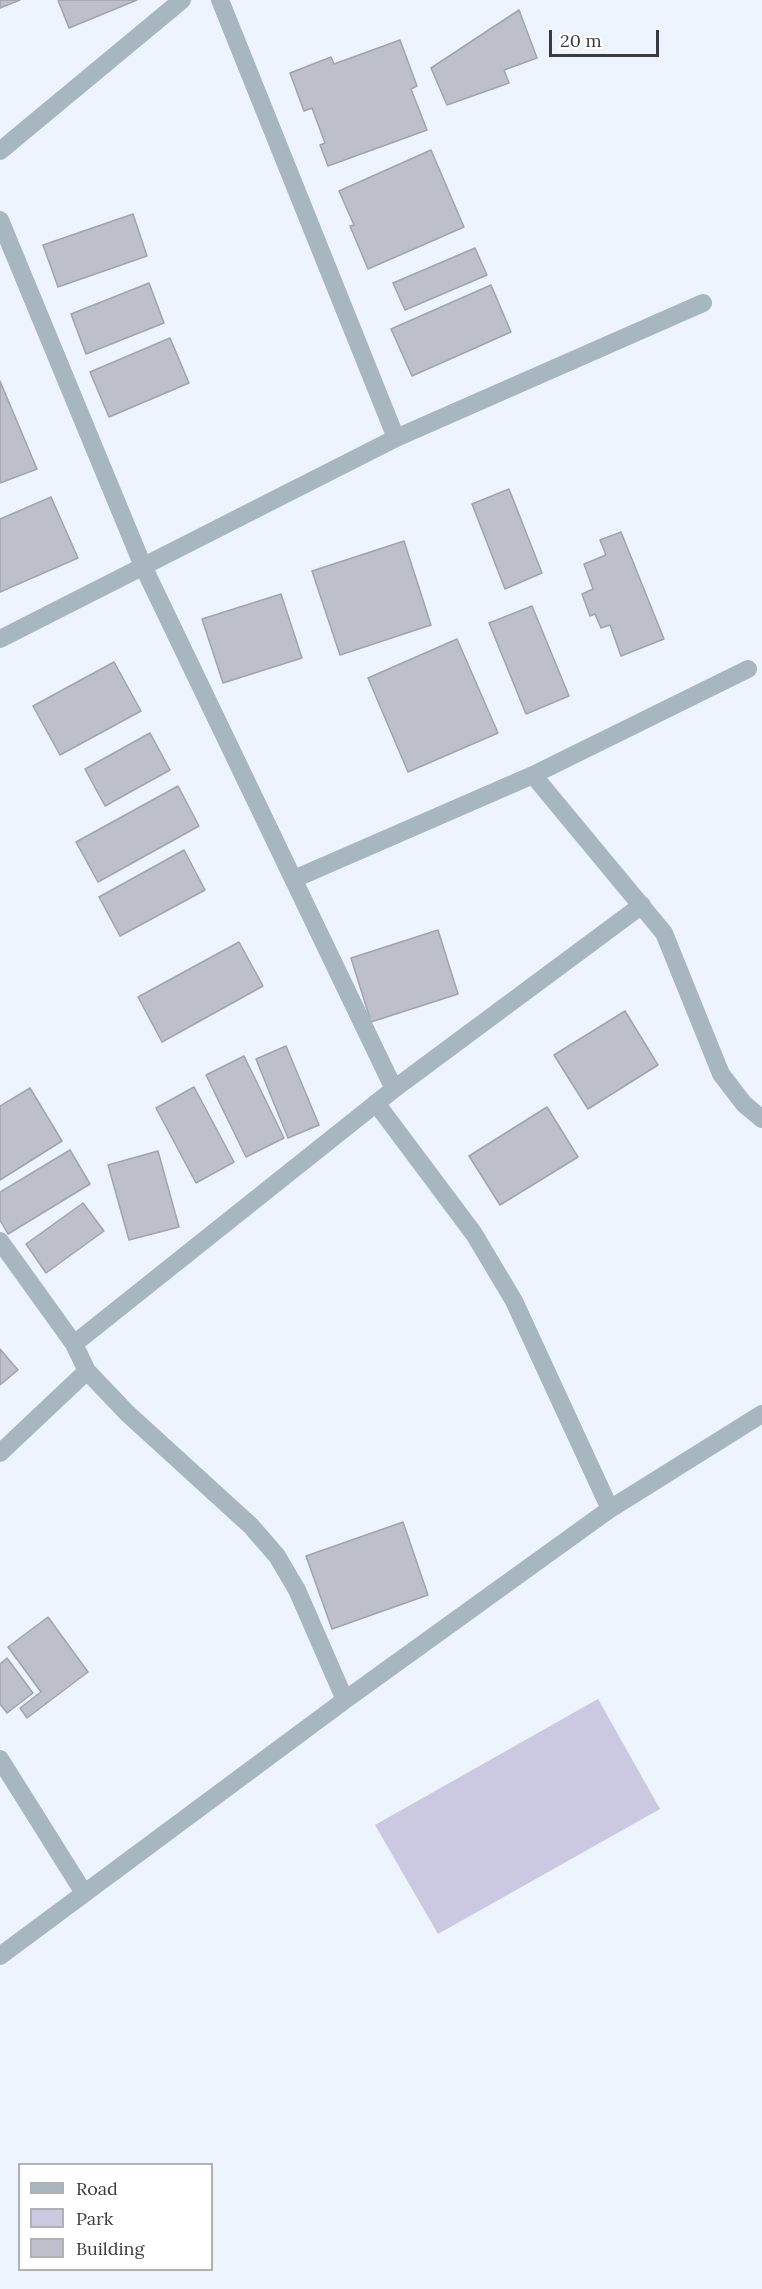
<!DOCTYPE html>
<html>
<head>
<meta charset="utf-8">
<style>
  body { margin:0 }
  #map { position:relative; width:762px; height:2289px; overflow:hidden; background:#edf4fd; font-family:Lora,serif }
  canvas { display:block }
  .legend { position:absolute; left:18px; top:2163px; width:195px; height:108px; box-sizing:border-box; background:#fff; border:2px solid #b0b1b2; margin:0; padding:8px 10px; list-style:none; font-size:18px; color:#393b3f }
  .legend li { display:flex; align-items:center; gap:12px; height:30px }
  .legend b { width:30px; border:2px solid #b0b1b2 }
  .scale { position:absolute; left:549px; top:30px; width:110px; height:27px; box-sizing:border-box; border:3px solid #393b3f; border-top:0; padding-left:8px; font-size:18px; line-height:21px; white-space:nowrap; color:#393b3f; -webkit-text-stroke:4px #fff; paint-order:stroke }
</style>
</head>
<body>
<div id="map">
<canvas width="762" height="2289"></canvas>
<ul class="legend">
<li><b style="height:8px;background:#a8b6c0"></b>Road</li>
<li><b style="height:16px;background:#cbc8e1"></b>Park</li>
<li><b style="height:16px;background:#bdc0ca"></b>Building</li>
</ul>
<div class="scale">20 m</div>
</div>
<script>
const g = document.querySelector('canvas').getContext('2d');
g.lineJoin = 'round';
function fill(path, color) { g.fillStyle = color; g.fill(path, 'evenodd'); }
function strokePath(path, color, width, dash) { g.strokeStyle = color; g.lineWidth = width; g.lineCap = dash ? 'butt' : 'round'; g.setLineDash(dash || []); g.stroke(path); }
const green = new Path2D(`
  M598 1699 660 1809 438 1934 375 1825Z`);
const building = new Path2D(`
  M0 0H20L0 8Z
  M58 0H137L69 28Z
  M519 10 537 58 504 70 509 83 447 105 431 68Z
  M400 40 417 86 411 89 427 130 328 166 320 145 325 143 312 108 304 111 290 73 331 57 334 64Z
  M431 150 464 227 368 269 350 226 354 225 339 191Z
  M133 214 147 256 58 287 43 245Z
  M475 248 487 275 405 310 393 283Z
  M149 283 164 323 86 354 71 314Z
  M491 285 511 332 412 376 391 329Z
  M170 338 189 383 109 417 90 372Z
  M0 381 37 469 0 483Z
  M509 489 542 573 505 589 472 504Z
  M51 497 78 558 0 592V519Z
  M621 532 664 639 621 656 610 625 601 628 595 614 590 616 582 594 593 589 584 564 606 555 600 540Z
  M404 541 431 625 340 655 312 571Z
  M281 594 302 658 223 683 202 619Z
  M532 606 569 696 526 714 489 623Z
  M457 639 498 733 408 772 368 678Z
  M114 662 141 711 60 755 33 706Z
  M150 733 170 770 105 806 85 769Z
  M178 786 199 826 98 882 76 842Z
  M184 850 205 890 120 936 99 897Z
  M438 930 458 994 371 1022 351 958Z
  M239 942 263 986 162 1042 138 997Z
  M625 1011 658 1065 588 1109 554 1055Z
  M286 1046 319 1125 288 1138 256 1059Z
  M244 1056 284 1138 246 1157 206 1075Z
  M194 1087 234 1162 196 1183 156 1108Z
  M30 1088 62 1141 0 1180V1106Z
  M547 1107 578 1157 500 1205 469 1156Z
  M70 1150 90 1184 8 1234 0 1220V1192Z
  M158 1151 179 1227 129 1240 108 1165Z
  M83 1203 104 1231 46 1273 26 1244Z
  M0 1349 18 1370 0 1385Z
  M403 1522 428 1595 332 1629 306 1556Z
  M48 1617 88 1672 27 1718 20 1708 41 1692 8 1647Z
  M7 1658 33 1693 7 1713 0 1704V1664Z`);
const street = new Path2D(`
  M220 0 396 438
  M0 151 182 0
  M0 220 143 566 394 1089 74 1344
  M0 639 396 438 703 303
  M533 775 664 933 721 1074 744 1104 762 1119
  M294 879 533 775 748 669
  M394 1089 642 905
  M376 1103 474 1234 514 1301 610 1509
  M0 1241 74 1344 87 1371 127 1413 251 1526 277 1556 297 1590 345 1700
  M0 1453 87 1371
  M0 1759 84 1893
  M0 1956 345 1700 610 1509 762 1414`);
fill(green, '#cbc8e1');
fill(building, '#bdc0ca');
strokePath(building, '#a1a4ae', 1.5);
strokePath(street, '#a8b6c0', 18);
</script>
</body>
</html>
